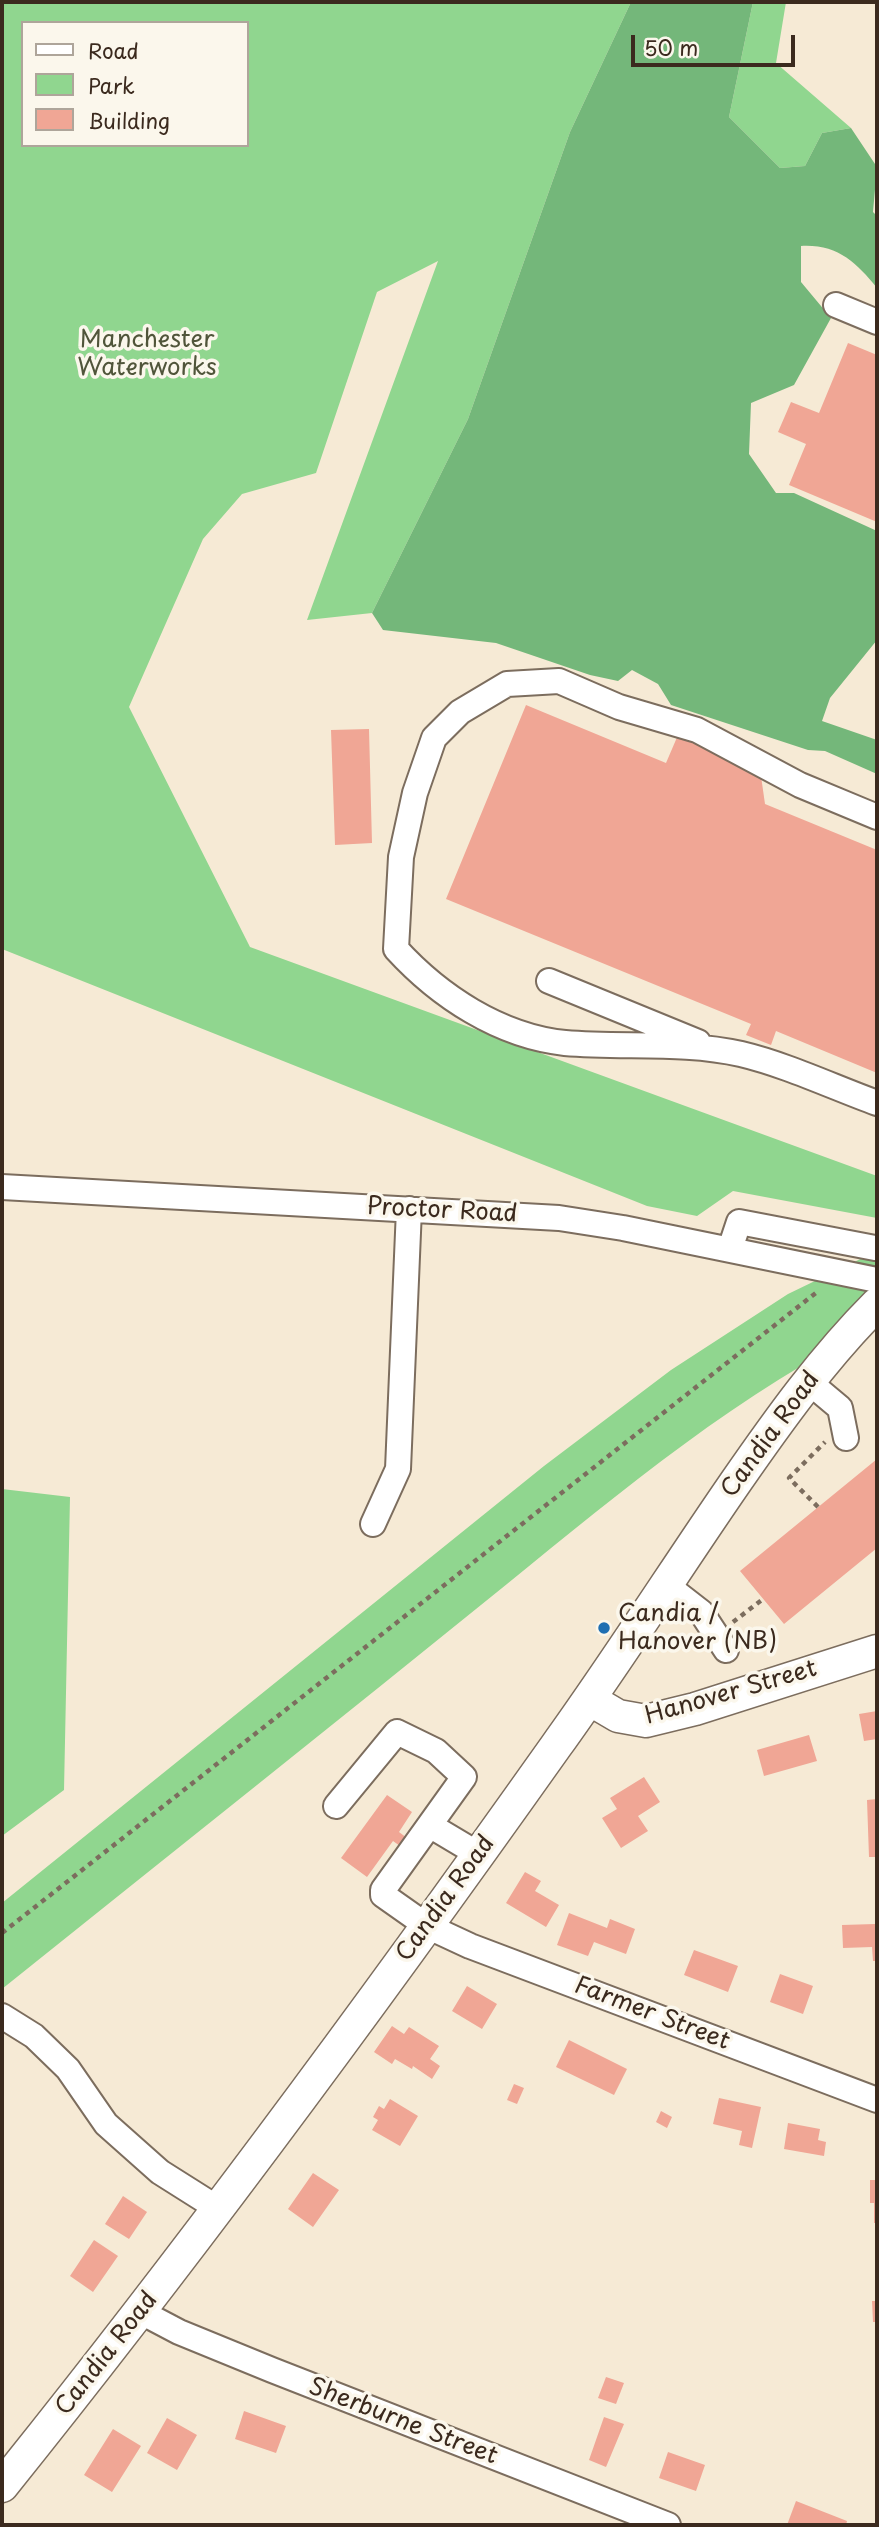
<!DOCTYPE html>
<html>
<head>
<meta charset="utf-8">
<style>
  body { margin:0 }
  #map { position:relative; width:879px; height:2527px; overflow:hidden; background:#f6ead5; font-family:"Playpen Sans",sans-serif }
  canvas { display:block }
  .frame { position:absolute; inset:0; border:4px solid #3b2a1e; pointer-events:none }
  .legend { position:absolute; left:21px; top:21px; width:228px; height:126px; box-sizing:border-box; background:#fbf7ec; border:2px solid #aea59a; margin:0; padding:9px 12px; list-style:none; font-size:21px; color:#3b2a1e }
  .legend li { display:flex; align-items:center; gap:14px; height:35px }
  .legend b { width:35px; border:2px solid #aea59a }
  .scale { position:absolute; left:631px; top:35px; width:164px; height:32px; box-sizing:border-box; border:4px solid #3b2a1e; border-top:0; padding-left:9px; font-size:21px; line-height:24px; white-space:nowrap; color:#3b2a1e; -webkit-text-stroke:5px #fbf7ec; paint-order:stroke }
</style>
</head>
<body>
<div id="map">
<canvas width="879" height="2527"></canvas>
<div class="frame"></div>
<ul class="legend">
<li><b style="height:9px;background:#fff"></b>Road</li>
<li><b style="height:19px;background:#90d68f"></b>Park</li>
<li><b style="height:19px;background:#f0a695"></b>Building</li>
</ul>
<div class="scale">50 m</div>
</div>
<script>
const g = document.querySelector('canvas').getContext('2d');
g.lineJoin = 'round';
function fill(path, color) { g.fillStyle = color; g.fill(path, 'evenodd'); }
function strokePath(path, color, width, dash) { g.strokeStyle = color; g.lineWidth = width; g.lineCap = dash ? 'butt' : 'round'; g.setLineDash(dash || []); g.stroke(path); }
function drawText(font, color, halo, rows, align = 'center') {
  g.font = font + ' "Playpen Sans",sans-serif'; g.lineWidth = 7; g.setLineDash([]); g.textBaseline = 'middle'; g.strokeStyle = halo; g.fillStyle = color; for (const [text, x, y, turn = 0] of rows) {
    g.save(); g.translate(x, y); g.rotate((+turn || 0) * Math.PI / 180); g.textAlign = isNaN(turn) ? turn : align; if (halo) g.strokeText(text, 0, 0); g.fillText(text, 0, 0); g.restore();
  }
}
const green = new Path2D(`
  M2 2H631L570 132 468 419 372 613 307 620 438 261 377 292 316 473 242 494 203 539 129 707 250 947 877 1176V1218L733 1191 697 1216 647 1206 2 949ZM23 23H247V145H23Z
  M753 2H786L776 63 851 128 822 133 805 166 780 168 729 117Z
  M877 1251V1325C741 1391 624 1489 507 1584 339 1720 170 1854 2 1989V1903L544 1466 671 1370 788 1294Z
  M2 1489 70 1497 64 1790 2 1836Z`);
const forest = new Path2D(`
  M631 2H753L729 117 780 168 805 166 822 133 851 128 877 167 873 212 877 216V288C856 262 837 244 801 246V282L831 318 794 385 751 403 749 454 776 493H794L877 531V640L830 698 822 721 877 740V774L825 751 808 750 671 705 658 684 632 670 618 681 590 675 496 643 383 630 372 613 468 419 570 132Z`);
const building = new Path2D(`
  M848 343 877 355V522L789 485 806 444 778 432 791 402 819 413Z
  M526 705 666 763 678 735 760 769 765 804 877 850V1073L776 1031 771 1045 746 1035 751 1024 446 899Z
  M369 729 372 843 335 845 331 730Z
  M877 1459V1548L784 1624 740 1571Z
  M877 1711V1739L864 1741 859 1714Z
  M809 1735 817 1761 764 1776 757 1750Z
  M644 1777 660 1802 638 1816 648 1831 621 1848 602 1818 617 1809 610 1798Z
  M387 1795 412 1812 399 1832 407 1838 400 1846 393 1841 367 1877 341 1858Z
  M877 1799V1857H869L867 1800Z
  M525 1872 541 1881 535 1891 559 1905 546 1927 506 1903Z
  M569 1913 607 1928 610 1919 635 1929 626 1954 594 1942 588 1956 557 1945Z
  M875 1924 877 1961H873L872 1947 843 1948 842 1925Z
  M694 1950 738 1966 728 1992 684 1975Z
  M780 1974 813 1986 803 2014 770 2002Z
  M467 1986 497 2004 482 2029 452 2011Z
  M392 2026 404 2034 409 2027 439 2046 430 2059 440 2066 432 2079 413 2066 412 2069 395 2059 392 2064 374 2052Z
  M569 2040 627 2069 614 2095 556 2067Z
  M514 2084 524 2088 517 2104 507 2100Z
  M719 2098 761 2107 752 2148 739 2145 742 2131 713 2124Z
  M390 2099 418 2116 400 2146 372 2130 378 2120 373 2117 379 2106 384 2109Z
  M661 2111 672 2117 667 2128 656 2122Z
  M788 2123 820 2129 818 2140 826 2142 824 2156 784 2149Z
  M313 2173 339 2190 313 2227 288 2209Z
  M870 2180H877V2223H874V2203H870Z
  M123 2196 147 2212 129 2239 105 2224Z
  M94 2240 118 2256 93 2292 70 2276Z
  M872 2301H877V2322H873Z
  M606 2377 624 2383 616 2404 598 2398Z
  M244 2411 286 2426 276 2453 235 2439Z
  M604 2417 624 2424 606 2467 589 2460Z
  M167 2418 197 2435 177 2470 147 2453Z
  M113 2429 141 2446 112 2492 84 2475Z
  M668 2452 705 2465 696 2491 659 2478Z
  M796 2501 847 2521 846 2525H787Z`);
const path = new Path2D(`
  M818 1507 789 1478 825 1442
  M733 1622 763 1599
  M2 1933 817 1292`);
const minor = new Path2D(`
  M836 305 877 322
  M877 817 800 785 697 730 619 707 559 681 507 684 460 712 434 738 415 793 401 857 396 949C439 996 499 1036 565 1043 623 1048 684 1041 741 1054 787 1065 833 1087 877 1103
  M549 981 698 1042
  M2 1187 559 1218 623 1228 877 1280
  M730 1249 739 1222 875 1248
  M809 1382 840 1408 846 1438
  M373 1524 398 1469 409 1209
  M665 1584 701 1612 726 1650
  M336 1806 397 1732 436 1751 464 1777 383 1890V1895L427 1926 470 1946 877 2100
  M431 1826 478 1854
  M2 2016 34 2036 68 2069 106 2124 160 2172 217 2208
  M141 2312 179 2332 272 2370 668 2525`);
const major = new Path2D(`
  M589 1699 618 1716 646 1721 695 1709 877 1651
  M2 2486C195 2246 378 1997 556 1746 618 1660 675 1570 735 1483 778 1421 823 1358 877 1304`);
const markers = [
  [604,1628,7,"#1f6fb2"]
];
const parkNames = [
  ["Manchester",147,340],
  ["Waterworks",147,368]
];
const streetNames = [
  ["Proctor Road",442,1211,3],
  ["Candia Road",771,1435,-54],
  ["Hanover Street",731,1693,-16],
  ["Candia Road",446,1899,-54],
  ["Farmer Street",652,2014,21],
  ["Candia Road",107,2354,-52],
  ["Sherburne Street",403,2422,21]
];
const poiNames = [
  ["Candia /",618,1614],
  ["Hanover (NB)",618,1642]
];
fill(green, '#90d68f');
fill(forest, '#74b77a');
fill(building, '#f0a695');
strokePath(minor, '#7c6d5e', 28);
strokePath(major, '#7c6d5e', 35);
strokePath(path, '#7c6d5e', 4.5, [5, 5]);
strokePath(minor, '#fff', 24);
strokePath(major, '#fff', 32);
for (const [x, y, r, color] of markers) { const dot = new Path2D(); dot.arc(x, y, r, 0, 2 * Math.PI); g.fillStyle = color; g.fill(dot); strokePath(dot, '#fbf7ec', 2.5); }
drawText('24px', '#50553a', '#fbf7ec', parkNames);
drawText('24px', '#3b2a1e', '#fbf7ec', streetNames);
drawText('24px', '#3b2a1e', '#fbf7ec', poiNames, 'left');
</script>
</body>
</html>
